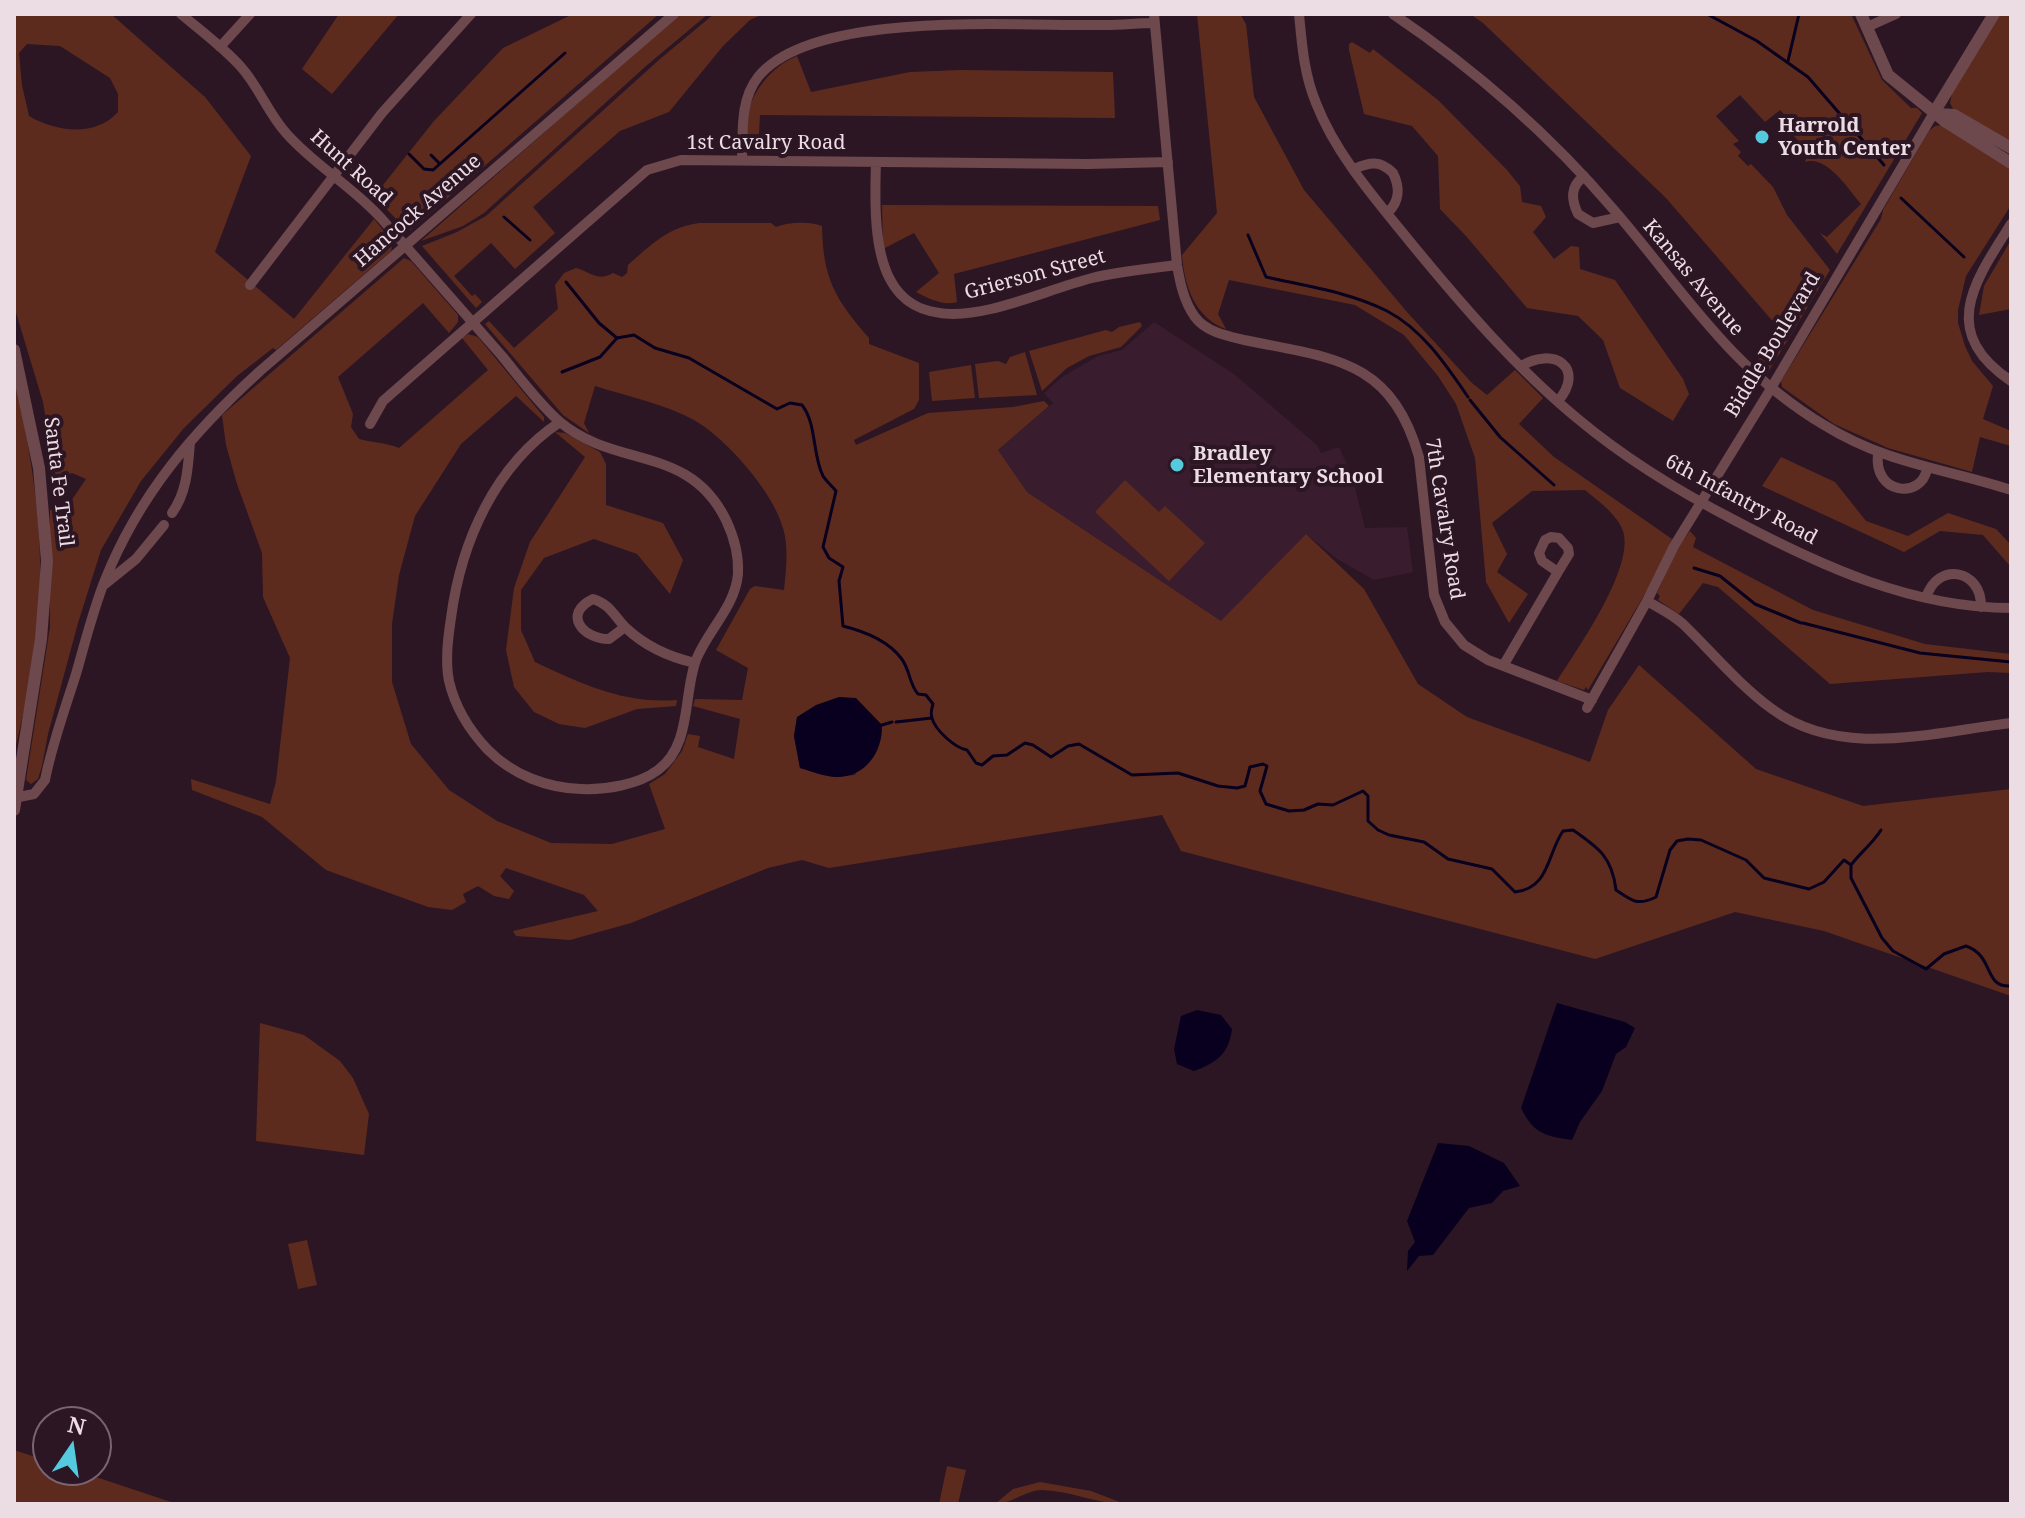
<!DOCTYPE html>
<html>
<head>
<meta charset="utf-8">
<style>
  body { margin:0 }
  #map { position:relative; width:2025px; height:1518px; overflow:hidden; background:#2c1624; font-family:"Noto Serif",serif }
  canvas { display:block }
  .frame { position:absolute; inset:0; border:16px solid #ecdce4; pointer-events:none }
  .north { position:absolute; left:32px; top:1406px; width:80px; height:80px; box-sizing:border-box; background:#2c1624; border:2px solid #796571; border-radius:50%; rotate:13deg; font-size:22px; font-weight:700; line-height:32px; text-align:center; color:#ecdce4 }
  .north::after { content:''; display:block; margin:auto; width:28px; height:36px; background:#55cadf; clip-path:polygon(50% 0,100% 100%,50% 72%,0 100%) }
</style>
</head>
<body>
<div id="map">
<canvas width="2025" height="1518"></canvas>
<div class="frame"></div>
<div class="north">N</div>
</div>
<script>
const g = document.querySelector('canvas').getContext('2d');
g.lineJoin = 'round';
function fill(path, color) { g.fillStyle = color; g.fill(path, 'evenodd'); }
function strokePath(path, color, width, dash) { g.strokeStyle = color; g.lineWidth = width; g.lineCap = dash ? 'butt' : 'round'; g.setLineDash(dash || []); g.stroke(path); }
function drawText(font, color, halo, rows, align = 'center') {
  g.font = font + ' "Noto Serif",serif'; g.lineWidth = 8; g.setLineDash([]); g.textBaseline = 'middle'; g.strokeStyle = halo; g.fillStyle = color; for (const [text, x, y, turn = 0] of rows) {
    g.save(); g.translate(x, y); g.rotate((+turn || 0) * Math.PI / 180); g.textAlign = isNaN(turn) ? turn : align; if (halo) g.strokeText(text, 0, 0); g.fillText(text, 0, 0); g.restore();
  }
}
const built = new Path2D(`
  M1154 322 1234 374 1317 445 1321 453 1339 447 1352 476 1365 528 1407 527 1413 572 1374 580 1337 559 1306 534 1222 622 1027 492 998 450 1053 403 1044 393 1062 377 1098 356 1122 350Z`);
const green = new Path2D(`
  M14 14H111L205 97 251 156 215 252 294 319 374 219 393 242 391 251 276 350 273 348 237 376 184 428 141 481 101 550 78 623 48 734 42 766 38 779 31 784 26 780 50 627V510L69 504 86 479 72 473 56 480 43 402 14 306ZM27 44 60 46 110 78 118 94V112C96 137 56 132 29 116L22 85 19 53Z
  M339 14H399L332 94 302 69Z
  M573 14H659L411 230 405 228 357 179 356 173H351V168L379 190 434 121 503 48Z
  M679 14H708L646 66 484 213 463 226 421 241Z
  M714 14H763L750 20 723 46 669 112 620 131 533 207 555 233 515 269 491 243 454 276 472 296 475 294 482 302 476 308 422 246 457 232 486 216 660 59Z
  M1197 14H1240L1246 24 1254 97 1304 190 1407 312 1472 383 1487 395 1515 370 1543 398 1519 424 1554 457 1672 539 1649 587 1588 690 1586 687 1584 690 1557 681C1577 649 1635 568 1623 531 1617 514 1598 501 1585 490L1532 491 1492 523 1507 554 1497 572 1528 594 1509 623 1486 582 1475 458 1456 404 1438 376 1404 335 1355 305 1229 280 1218 314 1226 329C1195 318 1184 285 1182 255L1217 213Z
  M1470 14H1851L1882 80 1911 108H1917L1922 113 1837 254 1820 233 1827 237 1861 204C1848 189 1827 155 1805 162L1809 152 1793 135 1797 131 1784 120 1786 116 1780 110 1765 122 1740 95 1716 116 1739 141 1733 144 1741 152 1738 156 1748 166 1751 164 1773 187 1787 215 1830 270 1767 374 1755 365 1776 325 1666 198 1483 23Z
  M1999 14H2011V145L1953 109 1950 103 1952 93Z
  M1352 42 1370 53 1373 49 1438 100 1507 170 1520 186 1522 202 1541 206 1546 217 1533 232 1554 259 1571 246 1579 247 1580 269 1615 280 1683 379 1689 394 1673 421 1620 388 1603 340 1578 316 1527 308 1466 236 1440 209 1438 156 1412 126 1364 114 1349 50V44Z
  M797 56 811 92 910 72 961 70 1113 72 1115 118 760 115 758 151H751C734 114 763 70 797 56Z
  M1942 125 2011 167V205L1966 276 1958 310V323L1965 346 1972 361 1993 386 1983 419 2011 431V446L1980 437 1972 472 1888 448 1834 424 1782 387 1781 381 1881 219 1883 210 1929 131 1935 126Z
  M882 205 1158 206 1160 220 954 274 957 302C944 306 929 299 916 292L939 273 914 233 883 249Z
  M699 223H771L776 227C788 222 809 221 822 226 823 279 835 299 869 338V344L919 363V400L914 409 854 440 856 445 928 413 1013 407 1044 401 1049 406 998 450 1027 492 1221 621 1306 534 1364 589 1418 684 1467 717 1590 762 1608 710 1639 665 1756 769 1863 806 2011 789V996L1824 931 1735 912 1595 959 1181 851 1162 815 829 868 802 860 768 868 631 923 570 940 516 936 513 931 598 911 584 895 506 868 500 876 514 891 509 899 494 896 478 886 463 894 466 902 452 910 428 907 326 870 262 817 192 790 191 779 270 804 276 781 290 658 263 597 262 553 237 484 226 445 222 415 404 258 411 261 458 315V322L449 333 423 303 338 377 353 414 351 427 359 439C373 443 384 442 399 448L488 370 462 338 468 334 478 337 544 417V422L516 396 461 444 415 516 399 575 392 624V682L411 744 449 790 497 821 551 843 612 844 665 829 649 784 665 774 682 751 688 734 700 736 698 747 734 759 740 719 693 706 695 699 742 700 748 668 716 650 750 589 755 586 784 590C786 570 789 548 783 528 773 492 727 439 694 420 664 404 627 396 595 386L584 423 589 433 563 415 485 324 489 321 514 348 558 309 555 285 564 273 576 268C591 272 598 282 613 273L622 277 627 273 628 265C651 245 668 227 699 223ZM870 713 882 725 855 775 834 777 800 768 794 736 797 717Z
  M2011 240V309L1979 315 1984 286Z
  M1140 322 1142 326 1121 347 1089 356 1067 368 1042 391 1029 351 1106 330 1112 332 1119 327Z
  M1025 352 1037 395 979 398 975 364 998 361 1006 364 1010 357Z
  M971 365 975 398 932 401 929 372Z
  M14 375C33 460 46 545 38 632 34 673 23 714 14 754Z
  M555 432 565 433 600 452 606 464V505L663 523 683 560 670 594 637 554 594 539 544 558 521 590V630L535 662C582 684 623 704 677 700L676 706 637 709 585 728 559 724 534 712 514 687 506 650 514 588 530 542 585 457Z
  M1781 457 1835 482 1866 521 1908 536 1948 513 1996 529 2011 545V567L1983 535 1940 531 1904 552 1762 486Z
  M1125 480 1159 512 1165 506 1205 543 1169 581 1095 512Z
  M1690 531 1696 538 1693 547 1813 610 1925 644 2011 654V673L1988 672 1830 684 1718 587 1703 583 1679 614 1658 600 1660 596 1657 593 1678 547Z
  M260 1023 304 1035 340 1061 353 1078 369 1114 364 1155 256 1141Z
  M307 1240 317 1285 298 1289 288 1244Z
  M14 1450 48 1461V1470H75L177 1504H14Z
  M947 1466 966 1470 958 1504H939Z
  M1040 1482 1091 1491 1125 1504C1097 1504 1071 1491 1043 1490 1025 1490 1012 1504 995 1504L1013 1489Z`);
const water = new Path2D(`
  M839 697 856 698 882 725C883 751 866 777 837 777 825 777 811 771 800 768L794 736 797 717 816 705Z
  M1557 1003 1625 1022 1635 1028 1626 1047 1616 1054 1602 1091 1580 1122 1572 1140C1545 1136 1534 1134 1521 1108Z
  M1197 1010 1221 1015 1232 1029C1229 1054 1216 1063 1194 1071L1177 1064 1174 1049 1181 1016Z
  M1438 1143 1469 1146 1504 1163 1520 1186 1503 1191 1492 1203 1469 1208 1433 1255 1419 1256 1407 1271 1408 1251 1415 1242 1407 1221Z`);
const stream = new Path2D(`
  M1707 14 1757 41 1808 77 1884 165
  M1788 61 1799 14
  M409 154 424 169 433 170 565 53
  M431 155 439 163
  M1901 198 1964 257
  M504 217 530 240
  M1248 235 1266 277C1306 286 1349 292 1387 311 1422 329 1446 365 1468 397
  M566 282 599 323 617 338 634 335 655 348 689 358 777 409 790 403 802 405C817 424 812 454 823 476 826 481 832 486 836 491L823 547 829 558 843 567 839 581 843 626C863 631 888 641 901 658 910 669 909 684 918 694L926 695 933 704C932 708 930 713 932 718 935 730 955 748 967 750L976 763 982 765 993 756 1007 755 1025 743 1033 745 1051 757 1068 746 1079 744 1132 775 1178 773 1218 786 1237 788 1245 786 1250 767 1263 764 1267 766 1260 791 1266 804 1289 811 1304 810 1318 804 1333 805 1363 791 1368 796V821L1378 830 1389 835 1424 842 1448 859 1492 869 1515 892C1550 888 1547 854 1563 831L1573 830C1599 848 1612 857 1616 890 1632 901 1638 906 1656 897L1670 850 1677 841 1688 839 1701 840 1746 860 1764 878 1809 889 1824 882 1844 860 1851 865V878L1882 938 1893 951 1926 969 1944 954 1966 946C1995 956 1983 988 2011 986
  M562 372 600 357 617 338
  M1470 400 1500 437 1554 485
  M1694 568 1720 576 1755 604 1801 623
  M1803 623 1920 653 2011 662
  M896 722 932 718
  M882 725 892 722
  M1851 865C1861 852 1873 843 1881 830`);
const minor = new Path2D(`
  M181 14C201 31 223 47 241 67 259 87 268 113 286 133 314 165 352 186 381 218 421 264 462 310 502 356 520 378 539 404 560 422 616 469 689 444 726 520 734 537 739 555 738 574 735 607 708 630 696 660 683 695 692 745 658 770 638 785 605 790 581 789 547 788 513 775 488 750 470 731 455 707 449 681 445 661 448 638 451 618 461 542 495 465 560 422
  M1154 14 1177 265C1180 283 1184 302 1195 317 1206 332 1227 336 1244 340 1331 358 1391 358 1419 457L1434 595 1445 622 1464 645 1488 660 1592 700
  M1299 14C1302 45 1304 74 1316 103 1336 155 1377 201 1411 243 1462 305 1516 368 1578 419 1627 460 1680 492 1736 521 1821 566 1913 608 2011 608
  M1393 14C1476 70 1549 134 1614 210 1683 290 1730 369 1824 425 1887 464 1943 468 2011 490
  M1867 27 1896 14
  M220 47 250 14
  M742 159C743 131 740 100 758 77 814 8 1023 27 1106 25 1122 25 1139 23 1155 23
  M876 162C873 248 876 336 991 309 1025 301 1058 287 1092 278 1120 271 1148 269 1177 265
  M1354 169C1370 162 1380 160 1393 173 1400 187 1400 202 1387 213
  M1584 176C1570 187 1571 199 1578 214L1593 223 1620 217
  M2011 224C1974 282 1938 332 2011 381
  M250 285 382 113 471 14
  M1521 366C1554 346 1586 368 1558 401
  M370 424 383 401 647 170 681 160 1088 164 1168 162
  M1878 454C1873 494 1921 500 1927 469
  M172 513C187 492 188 468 190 442
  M1551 537 1559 538 1568 548 1569 554 1558 572 1542 561 1539 553 1545 540Z
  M105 584 136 559 164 525
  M1926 598C1937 561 1982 569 1981 607
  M1647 601C1659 608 1672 614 1683 624 1712 652 1739 685 1772 709 1841 760 1933 732 2011 723
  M625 627 609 639C583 639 562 614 593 599 610 604 614 616 626 628 645 646 669 657 695 663
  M1503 666 1558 572
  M1587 708 1647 601 1674 546 1767 395 1935 111
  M14 798 34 794 45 780C52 744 65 709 76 674 85 643 93 610 105 580 139 495 193 432 260 371L674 14`);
const tertiary = new Path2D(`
  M1861 14 1888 75 1946 122 2011 163
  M1935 111 1994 14
  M1939 114 1954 115 2011 148
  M14 350 39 468 47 561 41 639 14 810`);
const markers = [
  [1762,137,8,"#55cadf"],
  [1177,465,8,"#55cadf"]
];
const poiNames = [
  ["Harrold",1778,126],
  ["Youth Center",1778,149],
  ["Bradley",1193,454],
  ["Elementary School",1193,477]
];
const streetNames = [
  ["1st Cavalry Road",766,143],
  ["Hunt Road",351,168,42],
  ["Hancock Avenue",418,211,-41],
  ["Grierson Street",1035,275,-15],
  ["Kansas Avenue",1693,278,50],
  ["Biddle Boulevard",1773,345,-59],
  ["Santa Fe Trail",58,482,83],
  ["6th Infantry Road",1741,500,28],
  ["7th Cavalry Road",1444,519,81]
];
fill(built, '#391c2e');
fill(green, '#5d2b1e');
fill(water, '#08001e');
strokePath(stream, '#08001e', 3);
strokePath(minor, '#6d484d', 10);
strokePath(tertiary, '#6d484d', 12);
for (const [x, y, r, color] of markers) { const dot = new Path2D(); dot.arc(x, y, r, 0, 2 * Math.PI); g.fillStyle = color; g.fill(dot); strokePath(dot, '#2c1624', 3); }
drawText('bold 20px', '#ecdce4', '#2c1624', poiNames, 'left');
drawText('20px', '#ecdce4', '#2c1624', streetNames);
</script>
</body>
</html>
